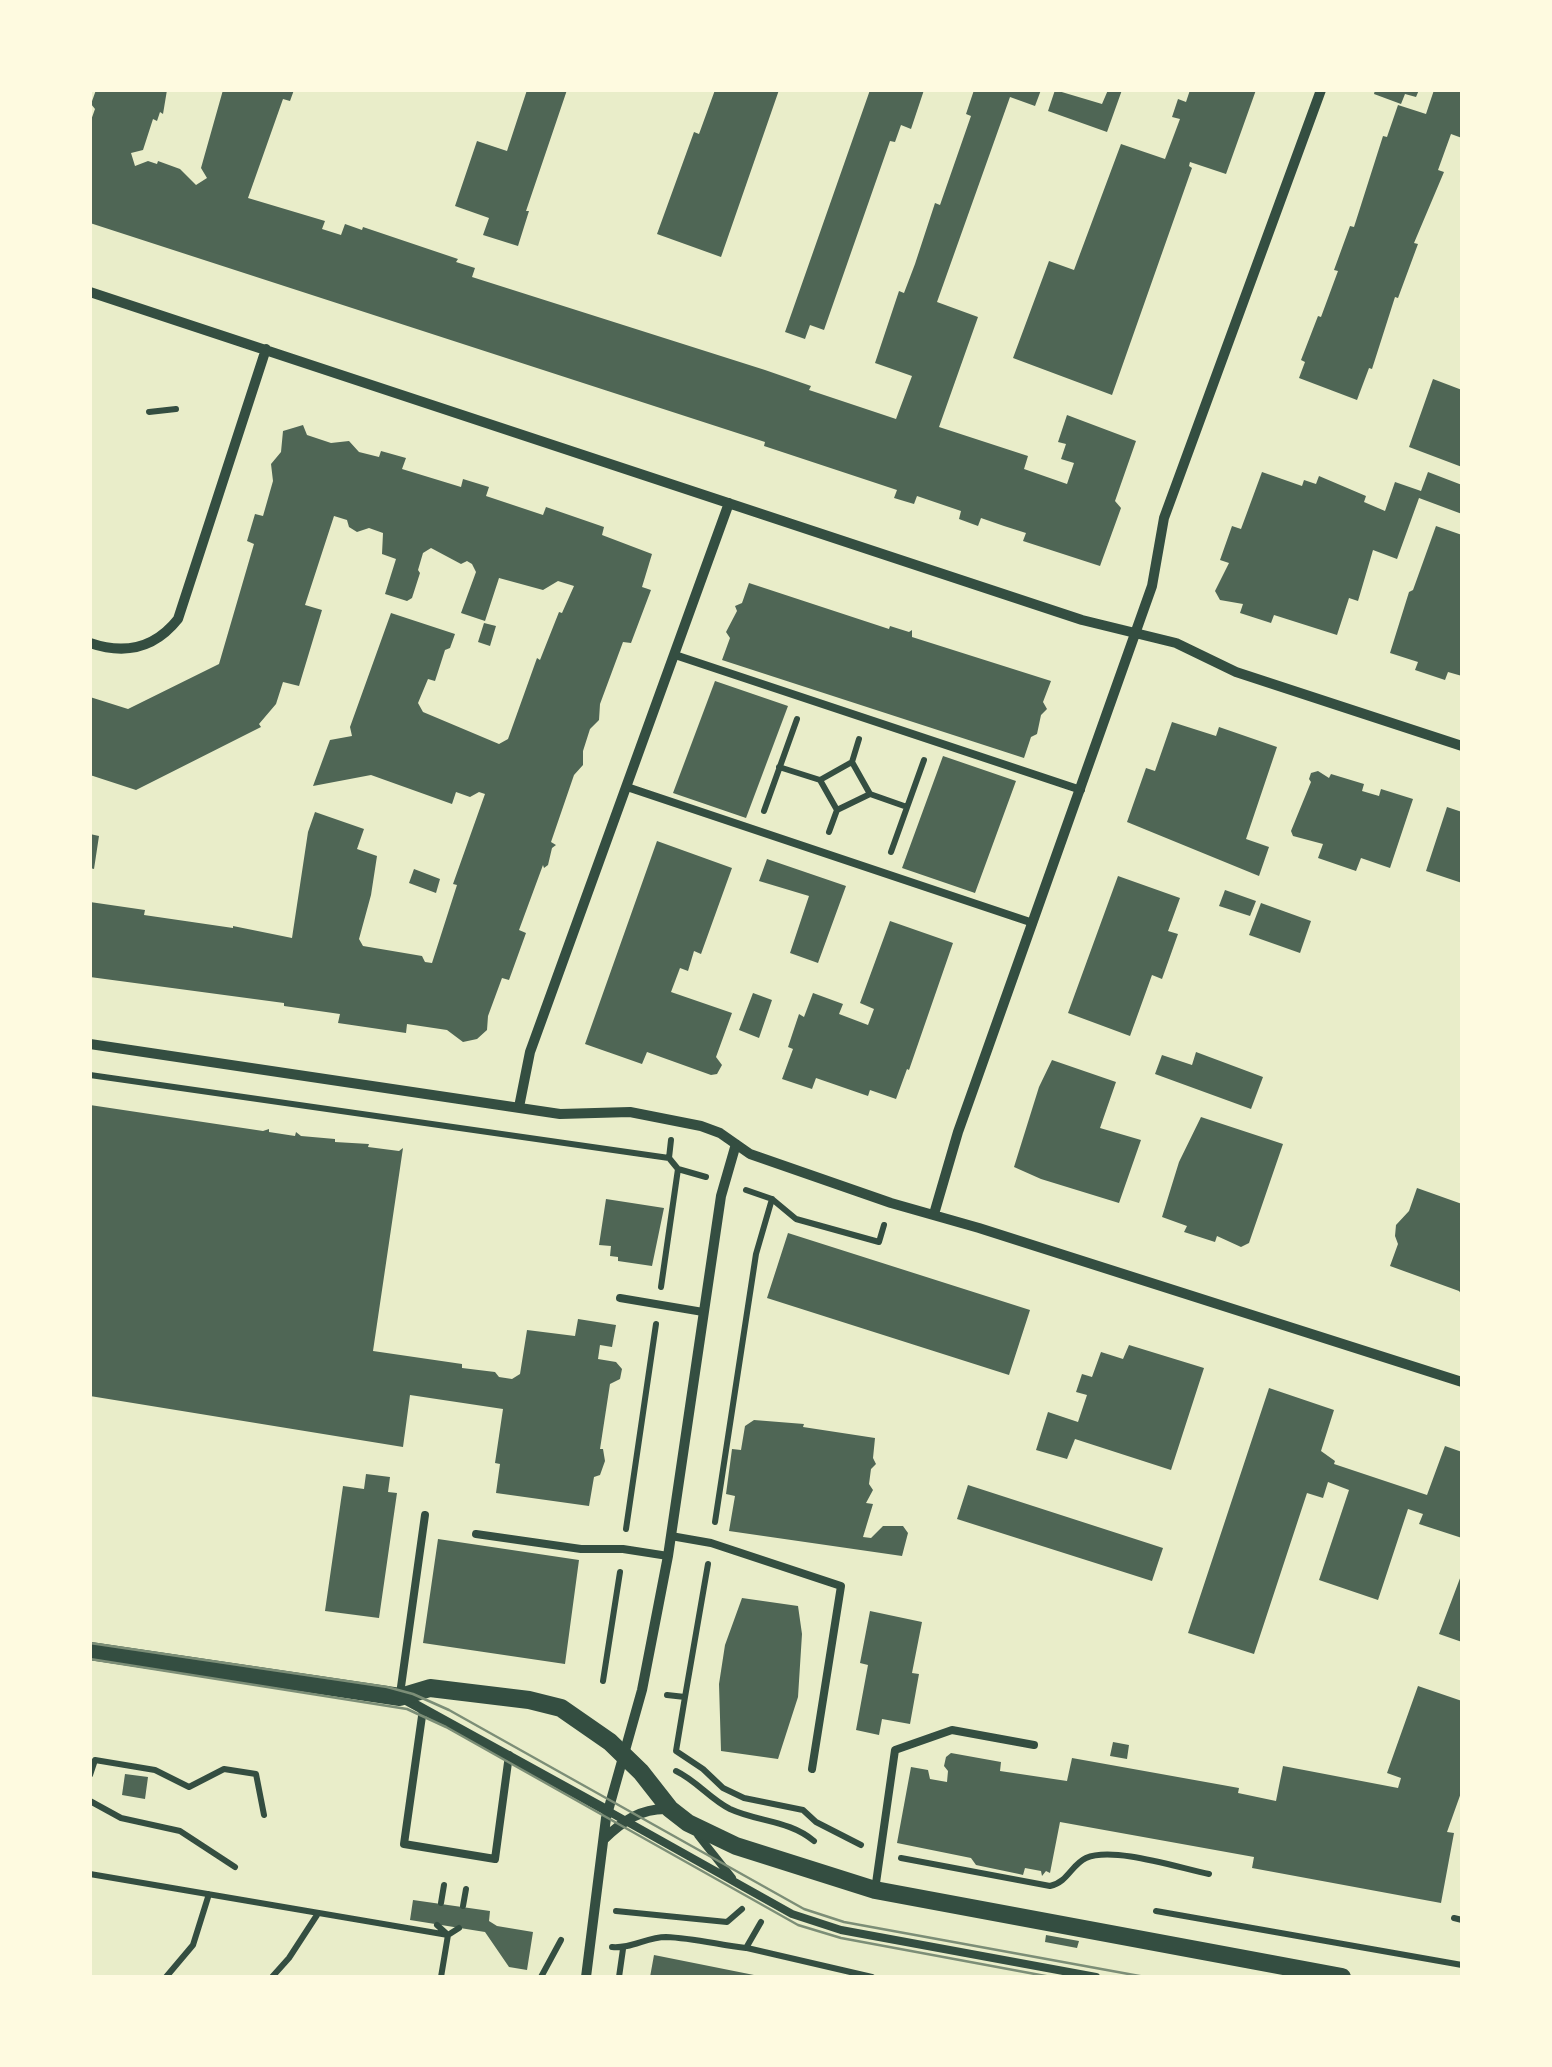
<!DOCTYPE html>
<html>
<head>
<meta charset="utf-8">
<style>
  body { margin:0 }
  #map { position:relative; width:1552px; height:2067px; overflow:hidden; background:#e9edc9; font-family:Barlow,sans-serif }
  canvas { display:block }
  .frame { position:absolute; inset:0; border:92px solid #fefae0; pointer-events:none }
</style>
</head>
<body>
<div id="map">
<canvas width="1552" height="2067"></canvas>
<div class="frame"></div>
</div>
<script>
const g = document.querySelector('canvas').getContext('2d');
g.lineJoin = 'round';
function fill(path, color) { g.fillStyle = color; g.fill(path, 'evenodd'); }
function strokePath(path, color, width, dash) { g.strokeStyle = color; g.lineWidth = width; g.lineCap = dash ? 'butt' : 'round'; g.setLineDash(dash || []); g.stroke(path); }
const building = new Path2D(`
  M96 90H167L163 114 160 112 157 121 153 119 143 150 131 153 135 166 148 161 157 164 158 161 180 169 196 185 207 178 201 168 223 90H294L290 101 283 99 248 198 325 221 322 229 341 235 345 224 362 230 363 227 458 259 456 262 475 268 472 277 765 370 811 386 809 390 896 419 912 376 875 363 899 291 904 293 915 264 935 203 940 205 971 116 966 114 974 90H1041L1035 106 1010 97 937 302 978 317 939 427 1028 456 1024 469 1067 484 1074 463 1061 459 1066 444 1058 442 1067 415 1136 441 1115 501 1121 508 1100 566 1023 541 1026 533 1004 526 981 518 978 526 959 519 961 511 917 496 914 504 894 498 897 490 764 446 765 442 90 223V123L95 109 91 104Z
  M527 90H567L526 211H529L518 246 483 235 489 218 455 206 477 141 507 151Z
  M715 90H779L721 257 657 234 694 132 699 134Z
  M870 90H924L911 129 901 125 895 142 890 141 824 330 810 325 805 339 785 332Z
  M1055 90 1102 104 1108 90H1122L1107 132 1048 111Z
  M1190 90H1256L1226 174 1190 162 1189 166 1192 168 1112 395 1013 358 1049 261 1074 270 1121 144 1165 159 1180 119 1172 117 1178 99 1186 102Z
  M1375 90H1419L1416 97 1405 94 1401 104 1374 94Z
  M1434 90H1462V138L1451 134 1438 170 1444 172 1414 243 1418 244 1398 298 1395 297 1372 369 1369 368 1357 400 1299 378 1305 362 1301 360 1318 316 1321 317 1338 271 1334 270 1350 226 1354 227 1383 136 1387 137 1398 105 1426 114Z
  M1433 379 1462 390V467L1409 447Z
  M303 425 307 435 331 443 349 441 359 452 379 457 381 451 406 458 402 469 461 487 463 479 489 487 486 496 543 515 546 507 604 527 602 535 652 554 642 587 651 590 631 643 623 642 600 704 599 720 590 729 583 751V765L574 775 551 842 556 845 552 848 548 865 544 868 543 865 519 930 526 933 509 980 502 978 488 1016 487 1030 477 1039 463 1042 447 1030 407 1024 406 1033 338 1023 340 1014 284 1006V1003L90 977V902L145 910 144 915 233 928V926L292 938 308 832 315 812 364 829 357 849 377 856 371 895 359 939 363 946 422 956 425 962 432 963 457 885 453 884 485 794 479 792 470 797 456 792 452 804 371 775 313 786 330 740 352 736 350 727 391 613 455 634 450 648 445 650 435 681 428 679 418 703 423 712 499 744 508 739 537 658 540 660 559 612 562 613 574 586 558 581 543 590 499 578 485 621 461 613 476 572 472 564 467 561 461 564 431 548 423 553 418 570 420 573 412 598 407 601 385 594 396 559 382 554 383 533 369 528 357 532 349 527 347 520 334 516 305 605 322 610 299 686 283 682 276 704 259 724 261 727 136 790 90 775V697L128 709 219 664 254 544 247 541 255 514 263 516 273 481 271 464 281 452 283 431Z
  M1262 472 1302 486 1304 480 1316 484 1319 476 1366 496 1364 502 1385 511 1395 482 1421 491 1428 472 1462 485V514L1419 498 1397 559 1373 550 1358 601 1349 598 1337 635 1274 615 1271 623 1240 613 1243 604 1220 600 1215 591 1229 563 1220 560 1232 526 1241 529Z
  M1436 526 1462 535V676L1448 672 1445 680 1415 670 1418 662 1390 653 1409 592 1413 590Z
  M749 583 889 629 890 626 909 632 912 630V637L1051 681 1043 702 1047 709 1041 715 1037 734 1031 737 1024 758 722 660 730 638 726 632 737 611 735 606 742 603Z
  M484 623 496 626 490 646 478 642Z
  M715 681 788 706 746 818 673 793Z
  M1172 722 1216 736 1219 727 1277 747 1246 839 1269 847 1259 876 1127 822 1146 768 1155 771Z
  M943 756 1016 781 975 893 902 868Z
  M1318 771 1329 778 1331 774 1364 784 1362 791 1379 796 1381 789 1413 799 1390 868 1361 858 1356 871 1318 858 1323 844 1293 836 1291 831 1311 782 1309 779 1311 773Z
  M1447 807 1462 812V883L1426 871Z
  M90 834 99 836 94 869 90 868Z
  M657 841 732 868 701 954 694 951 688 971 680 968 671 992 732 1013 716 1057 722 1065 717 1074 711 1075 647 1052 642 1064 585 1044Z
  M767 859 846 886 818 963 790 953 809 896 759 881Z
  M414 869 440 879 436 893 409 883Z
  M1118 876 1180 898 1168 931 1178 934 1162 979 1152 975 1130 1036 1068 1013Z
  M1225 890 1256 901 1250 916 1219 906Z
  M1261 903 1311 921 1300 953 1249 935Z
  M890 921 953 943 909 1070 907 1069 896 1099 870 1090 868 1096 816 1078 812 1089 782 1079 793 1049 788 1047 799 1014 804 1017 813 993 843 1004 839 1014 868 1025 874 1009 860 1003Z
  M753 993 772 1000 759 1038 739 1030Z
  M1196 1052 1263 1077 1251 1109 1155 1074 1162 1055 1192 1065Z
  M1052 1060 1116 1082 1100 1128 1141 1140 1119 1203 1041 1179 1014 1167 1039 1087Z
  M90 1105 263 1131 269 1129V1132L295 1136 296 1132 301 1136 335 1139V1142L369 1144 368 1147 399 1151 403 1148 373 1351 462 1364V1368L495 1372 499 1377 512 1379 520 1374 527 1330 575 1336 578 1319 616 1325 612 1347 600 1345 598 1359 616 1362 622 1369 620 1379 610 1384 600 1449H603L605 1461 600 1475 594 1477 589 1506 496 1493 500 1464 495 1463 503 1409 410 1395 403 1447 90 1396Z
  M1201 1117 1283 1144 1249 1243 1241 1247 1217 1236 1215 1242 1184 1232 1187 1226 1162 1217 1179 1162Z
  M1417 1188 1462 1204V1295L1459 1291 1390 1266 1398 1244 1395 1236 1396 1225 1409 1211Z
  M606 1199 664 1208 652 1266 618 1261V1257L610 1256 611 1246 599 1245Z
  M788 1233 1030 1310 1009 1375 767 1298Z
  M1129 1345 1204 1368 1171 1470 1075 1439 1067 1459 1036 1450 1048 1412 1078 1422 1087 1395 1076 1392 1082 1374 1092 1377 1101 1352 1123 1359Z
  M1269 1388 1334 1410 1321 1451 1335 1461 1334 1464 1427 1495 1445 1446 1462 1452V1538L1419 1524 1423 1514 1408 1509 1378 1600 1319 1580 1349 1490 1328 1482 1323 1498 1307 1493 1254 1654 1188 1633Z
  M754 1420 804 1424 803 1427 875 1438 873 1458 876 1464 871 1469 869 1484 873 1490 866 1503 873 1504 863 1537 871 1538 883 1526H903L908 1533 902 1556 729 1531 735 1496 726 1494 732 1449 741 1450 745 1426Z
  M366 1474 390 1477 388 1492 397 1493 379 1618 325 1611 343 1486 364 1489Z
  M968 1485 1163 1548 1152 1581 957 1519Z
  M438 1539 579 1560 565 1664 423 1643Z
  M1462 1573V1642L1439 1634Z
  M742 1598 798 1606 802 1634 798 1697 778 1759 721 1751 719 1684 725 1645Z
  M870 1611 922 1622 912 1673 919 1674 910 1724 882 1719 879 1735 856 1730 868 1665 860 1663Z
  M1418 1686 1462 1701V1790L1447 1832 1454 1833 1441 1903 1252 1868 1254 1857 1060 1822 1050 1873 1046 1871 1042 1876 1041 1871 1025 1868 1023 1875 1019 1874 976 1865 971 1858 897 1843 911 1767 928 1770 930 1779 947 1782 948 1771 944 1766 946 1757 951 1753 1001 1762 1000 1771 1067 1781 1072 1758 1239 1788 1238 1793 1276 1801 1283 1766 1398 1788 1401 1778 1387 1773Z
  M1113 1742 1129 1745 1127 1759 1110 1756Z
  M125 1774 148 1777 145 1799 122 1795Z
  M413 1900 490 1911 489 1921 497 1926 533 1932 527 1970 509 1967 485 1932 410 1920Z
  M1046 1935 1079 1941 1077 1948 1045 1942Z
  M654 1955 754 1975V1977H650Z`);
const path = new Path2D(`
  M149 412 176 409
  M852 762 859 739
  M779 767 820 780 837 810 870 794 852 762 820 780
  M870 794 907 807
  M764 811 797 719
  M829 832 837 810
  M891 852 924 760
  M90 1075 669 1158 671 1140
  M669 1158 678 1169 706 1177
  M746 1190 772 1199 796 1219 879 1242 884 1225
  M661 1287 678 1169
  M715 1522 756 1254 772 1199
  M626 1529 656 1324
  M603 1681 620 1572
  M667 1695 685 1697 676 1751 703 1769 723 1788 744 1798 803 1810 816 1822 861 1845
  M685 1697 708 1564
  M676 1771C697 1781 710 1799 730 1809 758 1822 789 1820 814 1841
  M90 1775 95 1760 155 1770 189 1787 224 1769 256 1774 264 1815
  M90 1801 121 1818 180 1831 235 1867
  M901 1858 1050 1886C1068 1882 1071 1865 1086 1858 1113 1846 1179 1868 1209 1874
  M90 1874 448 1935 459 1928
  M441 1903 444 1885
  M463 1906 466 1889
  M616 1911 727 1922 742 1909
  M1156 1911 1462 1965
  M1454 1918 1462 1920
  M437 1925 448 1935 441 1977
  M612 1947C631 1949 647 1937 666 1937 693 1938 720 1945 746 1948L761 1922
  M747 1948 872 1977
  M166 1977 193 1945 209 1894
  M272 1977 289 1958 317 1915
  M541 1977 561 1940
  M619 1977 623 1949`);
const service = new Path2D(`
  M675 655 1081 790
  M627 787 1033 923
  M620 1298 703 1312
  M476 1534 581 1549H623L668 1556
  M671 1536 711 1543 841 1586 812 1769
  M400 1694 425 1515
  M423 1709 404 1844 495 1859 509 1755
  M608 1811 792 1914 841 1930 1096 1977
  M698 1835 732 1878
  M875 1890 895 1750 952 1730 1034 1745`);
const minor = new Path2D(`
  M90 292 1082 620 1176 643 1236 672 1462 746
  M90 643C125 655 155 648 178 619L266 349
  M90 1044 560 1114 630 1112 701 1126 720 1133 750 1154 891 1203 979 1228 1462 1382
  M519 1107 530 1052 729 503
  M934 1214 958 1132 1152 586 1164 518 1321 90
  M401 1697 608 1811
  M604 1839C623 1821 641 1808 668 1809
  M586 1977 606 1818 642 1690 668 1556 721 1196 736 1144`);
const tertiary = new Path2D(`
  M90 1651 400 1697 430 1688 529 1700 561 1708 610 1742 641 1772 670 1809 688 1823 736 1846 875 1890 1342 1977`);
const tram = new Path2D(`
  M90 1643 387 1687 413 1694 449 1710 804 1909 844 1922 1145 1977
  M90 1659 407 1709 446 1727 798 1925 841 1938 1051 1977`);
fill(building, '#4f6655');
strokePath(path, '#344e41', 6);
strokePath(service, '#344e41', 8);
strokePath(minor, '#344e41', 10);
strokePath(tertiary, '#344e41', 18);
strokePath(tram, '#7c8e77', 2.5);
</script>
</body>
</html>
